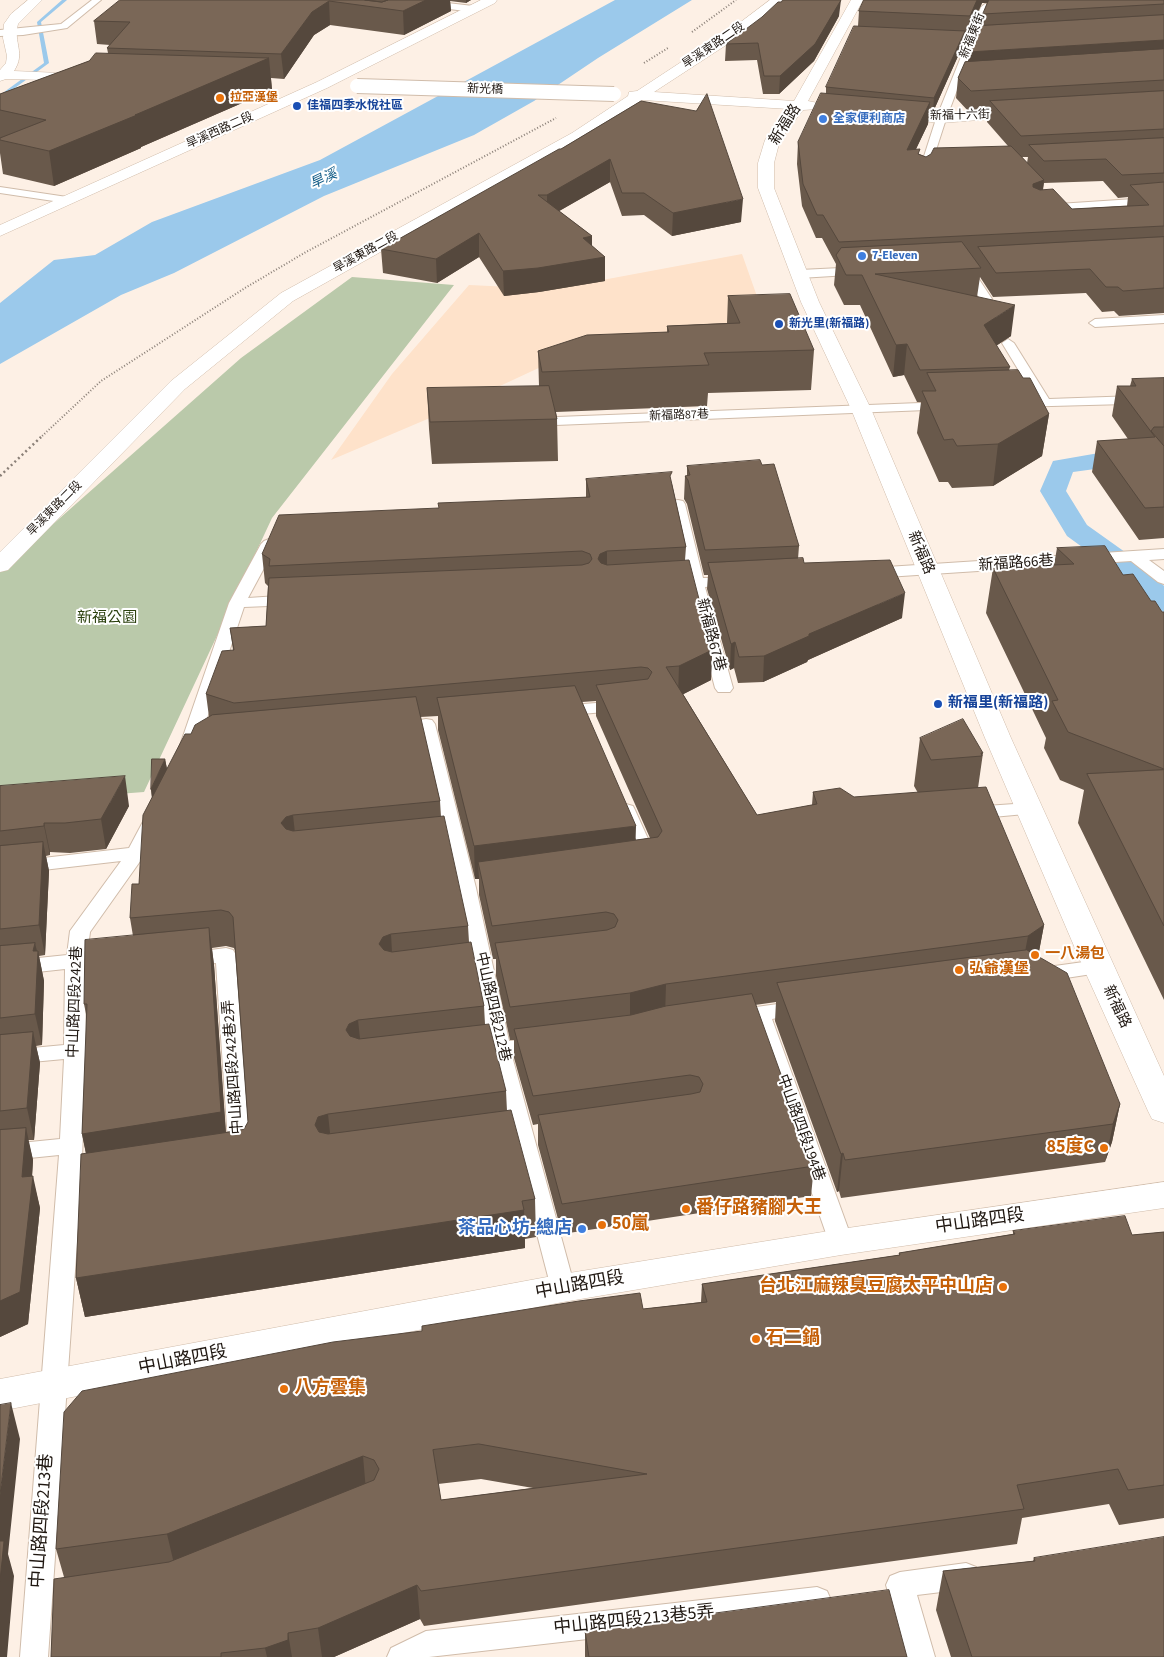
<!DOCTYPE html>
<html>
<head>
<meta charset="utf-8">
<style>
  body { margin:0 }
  canvas { display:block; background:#fdf0e5 }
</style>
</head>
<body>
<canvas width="1164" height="1657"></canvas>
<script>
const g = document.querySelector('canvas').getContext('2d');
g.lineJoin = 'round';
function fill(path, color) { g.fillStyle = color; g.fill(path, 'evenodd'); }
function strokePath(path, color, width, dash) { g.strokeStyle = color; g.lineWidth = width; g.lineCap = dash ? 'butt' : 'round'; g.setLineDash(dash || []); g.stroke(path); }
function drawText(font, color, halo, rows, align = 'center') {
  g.font = font + ' "Source Sans 3","Noto Sans TC",sans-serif'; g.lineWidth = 4; g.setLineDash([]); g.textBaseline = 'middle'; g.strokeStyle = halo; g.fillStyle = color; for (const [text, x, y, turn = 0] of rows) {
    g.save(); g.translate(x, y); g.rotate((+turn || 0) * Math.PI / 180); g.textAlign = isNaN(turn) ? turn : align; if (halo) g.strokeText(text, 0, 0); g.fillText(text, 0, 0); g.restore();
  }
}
const built = new Path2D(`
  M742 254 770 333 586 346 444 412 331 460 392 374 469 285 554 289Z`);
const green = new Path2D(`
  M352 277 454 285 272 518 144 792 0 803V571L241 358Z`);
const water = new Path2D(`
  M615 0H692L598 58 534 101 474 135 324 196 174 273 121 295 0 364V303L54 260 95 255 152 222 320 160Z`);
const stream = new Path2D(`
  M62 0H67L41 22 49 63 0 99V95L44 63 37 22Z`);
const canal = new Path2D(`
  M1158 438 1164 439V455L1154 461 1073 472 1066 491 1087 525 1146 567 1164 586V612L1154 609 1126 579 1067 536 1040 491 1053 461 1116 450 1138 449 1149 441Z`);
const pathFar1 = new Path2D(`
  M692 32 736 0
  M644 63 668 48
  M40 438 101 381 245 288 306 252 556 118`);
const path = new Path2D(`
  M0 476 41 437`);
const lane = new Path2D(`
  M92 0H101L67 28 23 35 0 36V30L61 24Z
  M398 0H422L473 6 477 9 473 12 402 3Z
  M1010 2 1014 5 1013 7 988 9 946 119 928 175 927 177H919L918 175 936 119 981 7 985 4Z
  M0 187 67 197 73 200 67 203 0 193Z
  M1164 197V203L1043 211 1037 208 1043 205Z
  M965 263 969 264 992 299 990 302H982L980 299 959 267Z
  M861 267 867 271 865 274 800 278 794 274 800 270Z
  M1164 315V323L1095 327 1089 323 1095 319Z
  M1008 339 1014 343 1049 399 1164 395V403L1014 407 1012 404 1014 401 1036 399 1002 343Z
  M946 402 953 406 951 409 531 426 524 422 531 418Z
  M678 500 683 501 685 504 703 578H740L742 581 740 584 705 587 733 688 730 692H718L715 688 689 588 663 587 661 584 663 581 687 578 671 504 673 501Z
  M269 539 274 541 277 544 248 598 293 595 299 597 301 600 299 603 293 605 244 607 197 748 194 752 188 753 182 752 179 748 229 603 261 544 264 541Z
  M1164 549V559L1149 560 1164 571V584L1158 582 1131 561 871 578 865 576 863 573 865 570 871 568Z
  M621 701 627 702 630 706 627 710 559 716 553 715 550 711 553 707 559 706Z
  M426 719 432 720 435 724 476 888 509 1041 540 1038 548 1040 551 1045 548 1050 512 1056 575 1288 572 1295 563 1298 554 1295 551 1288 491 1058 470 1060 462 1058 459 1053 462 1048 488 1044 456 888 417 724 420 720Z
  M1029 803 1036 805 1038 809 1036 813 971 819 964 817 962 813 964 809 971 807Z
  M626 804 633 806 635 810 659 863 656 867 649 869 642 867 639 863 617 810 619 806Z
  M153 814 160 816 162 820 146 853 90 932 85 970 86 1051 81 1185 48 1657H20L59 1155 0 1161V1145L60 1139 64 1059 0 1065V1051L64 1045 65 969 0 976V962L67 955 70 931 121 861 0 875V863L129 848 146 816Z
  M226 948 233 950 236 955 251 1156 248 1162 240 1164 232 1162 229 1156 216 963 187 966 180 964 177 959 180 954Z
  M1098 960 1105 962 1108 967 1105 972 1040 982 1033 980 1030 975 1033 970 1040 968Z
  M799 1001 806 1003 809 1008 806 1013 772 1019 853 1242 849 1248 841 1251 833 1248 829 1242 752 1022 735 1024 728 1022 724 1017 728 1012 735 1010Z
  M966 1563 976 1567 980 1576 976 1585 966 1589 917 1595 935 1657H907L886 1585 890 1576 900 1572Z
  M817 1587 827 1591 831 1600 827 1609 817 1613 429 1657H387L391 1648 426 1631Z`);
const street = new Path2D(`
  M28 0H42L18 24C13 43 26 53 14 71L83 74 90 78 88 81 6 79 0 81V70L6 63 7 56 3 38 4 24 11 14Z
  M481 0H497L495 3 327 88 0 236V225L317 82Z
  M770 0H784L740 36 654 92 794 101 851 0H863L808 101 818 103 820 106 818 109 803 110 780 140 774 163V188L819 302 871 409 1011 738 1164 1076V1123L1152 1119 1148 1111 1083 967 985 738 851 409 801 302 758 188V163L765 140 789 109 642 100 582 139 293 301 185 389 8 570 0 572V552L171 381 281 293 572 133 628 96 629 92 637 91 730 30Z
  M1025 109 1030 110 1032 113 1030 116 941 123 891 118 886 117 884 114 886 111 891 110 941 115Z`);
const secondary = new Path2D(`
  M1164 1182V1208L841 1255 563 1302 0 1411V1379L563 1274 841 1229Z`);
const streetBridge = new Path2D(`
  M357 86 614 94`);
const wall = new Path2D(`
  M120 0H471L466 3 450 1 451 11 404 35 330 25 314 35 284 79 271 78 272 90 141 147V148L54 186 3 174 0 153V94L89 61 108 53 107 48 110 45 97 44 94 21Z
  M864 0H1164V313L1119 316 1114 311 1102 312 1086 293 993 297 980 277 977 297 1011 336 996 346 1010 367 1009 370 1023 378 1049 414 1042 456 993 486 952 488 948 482H939L917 433 921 402H917L904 375 893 377 860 305H844L834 285 836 264 822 238H816L802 206 797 164 798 142 826 93V87L858 26 859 11ZM982 3H987L983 14 982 26 968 61 958 78 956 98 969 112 989 110 987 122 1008 146 926 157 919 154 916 149 928 124 929 112H933L963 45 964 35H968ZM1022 157H1028L1027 163ZM1103 181 1118 198 1128 197 1127 206 1072 209 1043 190 1044 183Z
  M839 16 814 61 779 94H763L757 60 725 61 726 44Z
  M641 101 741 222 672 236 644 215 622 216 610 182 559 211 592 236V246L605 257V281L539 292 504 296 479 257 437 283 383 273 381 249 561 149Z
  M728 296 814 350 811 390 708 393 707 406 556 412 557 419 558 461 432 464 429 429 427 388 539 386 538 351 667 332V326L727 323Z
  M1164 378V538L1139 540 1092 472 1097 441 1128 439 1112 416 1117 386H1130L1132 379Z
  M687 466 799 546 798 559 804 563 902 618 808 660 807 662 763 682 738 683 734 668 730 670 707 589 708 575H704L687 504 684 499 685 476H687Z
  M586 479 672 484 686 547 685 560 712 650 711 680 683 694 757 815 812 805 813 792 854 797 918 793 914 786 920 738 983 753 978 788 1044 925 1038 956 1120 1104 1112 1142 1105 1162 841 1198 839 1191 837 1192 775 1021 776 1002 755 1005 814 1166 811 1196 562 1234 538 1145V1124L533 1125 514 1058V1040H510L496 976V959H493L479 895V879H475L438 730V716L420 717 440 801 441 817 468 926 469 942 484 1006 485 1024 506 1091 507 1111 535 1199 536 1237 525 1239V1248L85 1317 76 1278 86 1154 82 1134 87 1019 84 1004 133 936 130 918 139 884 152 798 151 789 165 759 167 769 191 734 209 717 206 694 233 650 230 628 266 626 268 586 265 583 262 554 439 508 586 497ZM596 701V716L650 838 636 840 582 702ZM226 946 234 948 235 951 248 1122 244 1129 226 1132 214 965 212 948Z
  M1057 548 1123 575 1162 612H1164V1000L1078 823 1084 790 1060 780 1044 748 1046 738 986 613 993 568 1054 565Z
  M0 786 129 806 106 849 70 853 50 852V855L46 856 49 871 45 955 39 956 44 981 42 1045 36 1046 40 1063 34 1140H28L33 1160 32 1176 40 1208 28 1324 0 1337Z
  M1013 1231 1132 1235 1164 1232V1518L1119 1525 1109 1504 1022 1518 1017 1544 424 1626 420 1619 334 1657H51L64 1577 56 1549 643 1309 701 1302 702 1284 899 1255V1253L1013 1234ZM481 1479 533 1488 441 1500 438 1484Z
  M1034 1558 1164 1657H951L936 1610 943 1571 1033 1561Z
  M585 1631 907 1657H585Z`);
const shadedWall = new Path2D(`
  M426 0H450L451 11 404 35 403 11Z
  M466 0H471L466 3Z
  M841 0 839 16 814 61 779 94 780 76Z
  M977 0H1029L982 3 968 35 970 16Z
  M329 1 330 25 314 35 284 79 281 54 312 12Z
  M965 31 963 45 933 112 934 98Z
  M1164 40V59L967 72 969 52Z
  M269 58 272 90 141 147V148L54 186 49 151Z
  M930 102 928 124 905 172 907 150Z
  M610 159V182L547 218V195Z
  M1044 180 1041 203 1030 206 1033 184Z
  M743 199 741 222 672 236 673 213Z
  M479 233V257L437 283 436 259Z
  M592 236V259L605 257V281L539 292 504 296 503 271 583 238Z
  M1015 305 1011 336 980 356 984 325Z
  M907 344 904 375 893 377 896 345Z
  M1049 414 1042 456 993 486 998 444Z
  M607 551V580L598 559 600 554Z
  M905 593 902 618 808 660 807 662 763 682 764 656 809 634Z
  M735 642 734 668 730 670 731 644Z
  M712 650 711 680 678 697 679 666Z
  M165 759 167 769 152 798 151 789Z
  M125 776 129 806 106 849 101 819Z
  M293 815 297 851 281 823 286 817Z
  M44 823 50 852V855L44 826Z
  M636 826 635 858 478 862 479 879H475L474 846Z
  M43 842 49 871 45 955 39 925Z
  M1044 925 1038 957 1022 968 1028 936Z
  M209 928 214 965 227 1150 90 1172 82 1134Z
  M391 934 393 971 379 944 383 937Z
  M35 943 38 955V951L44 981 42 1045 35 1014 33 951Z
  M666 984 665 1017 630 1026V993Z
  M358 1020 362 1057 346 1030 349 1024Z
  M33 1032 40 1063 34 1140 27 1108Z
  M1120 1104 1112 1142 1105 1162 1113 1124Z
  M328 1114 332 1152 315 1125 318 1117Z
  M26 1128 33 1160 31 1194 33 1176 40 1208 28 1324 0 1337V1301L22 1177Z
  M843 1153 839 1191 837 1192 841 1154Z
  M524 1210 525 1248 85 1317 76 1278Z
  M11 1403 20 1439 8 1554 14 1576 7 1657H0V1495Z
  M363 1456 366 1491 175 1568 167 1534Z
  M417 1585 420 1619 334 1657H322L318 1628Z
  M288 1633 292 1657H267L265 1648Z`);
const building = new Path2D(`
  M120 0H365L382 2 388 0H426L403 11 329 1 312 12 281 54 107 48 130 22 94 21Z
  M365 0H388L382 2Z
  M783 0H841L815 44 780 76H764L758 43 726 44 762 17 778 2H781Z
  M864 0H977L970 16 859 11Z
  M989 0H1164V4L983 14Z
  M1164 15V40L969 52 979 26Z
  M854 26 965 31 934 98 826 87Z
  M1164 49V80L971 91 958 78 965 62Z
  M96 53 269 58 135 115H137L49 151 0 140V138L46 120 0 110V94L89 61Z
  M1164 91V129L1021 136 990 101Z
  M821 93 930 102 907 150 920 149 918 154 926 157 931 154 934 148 1011 146 1044 180 1033 184V187L1040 190 1053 189 1072 209 1149 205 1130 185 1164 182V226L839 242 823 215H817L803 184 798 142Z
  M707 94 743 199 673 213 644 193H622L610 159 547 195H538L592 236 583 238 605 257 538 268 503 271 479 233 436 259 381 249 559 149H561L641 101 696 111Z
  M1164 138V173L1122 175 1106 159 1044 161 1029 145Z
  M1164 237V288L1123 291 1118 287H1106L1090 269 996 273 978 247Z
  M962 242 981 268 875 274 1015 305 984 325 1010 367 920 370 907 344 896 345 862 275H846L836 255 841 248Z
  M790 294 814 350 704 353 709 365 542 372 538 351 587 335 669 332 667 326 740 323 728 296Z
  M1018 370 1023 378H1030L1049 414 998 444 957 446 953 439 944 440 922 391H936L927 373Z
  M1164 378V427H1154L1151 431 1164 446V507L1145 508 1097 441 1155 437 1117 386H1136L1132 379Z
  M549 386 557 419 430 422 427 388Z
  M760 460 762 465 774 464 799 546 705 550 688 480 685 476 690 475 687 466Z
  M672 472 670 476 686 547 607 551 600 554 598 559 601 563 607 565 689 560 712 650 679 666 666 667 757 815 817 804 813 792 840 788 854 797 986 787 1044 925 1028 936 666 984 630 993 510 1007 495 943 607 930 615 927 618 920 614 914 606 912 492 926 478 862 658 837 662 831 596 685 648 679 652 672 648 668 641 667 234 703 206 694 222 651 234 650 230 628 266 626 269 578 582 565 589 563 592 559 590 554 582 551 269 566 270 559 262 554 279 515 439 508 438 503 590 497 586 479Z
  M1105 546 1123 575 1133 574 1151 601H1155L1162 612H1164V769L1068 732 1052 701 1058 700 993 568 1074 564 1057 548Z
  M803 558 804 563 890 560 905 593 809 634V636L764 656 739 657 735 642 731 644 708 563Z
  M575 686 636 826 474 846 437 698Z
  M416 697 440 801 293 815 286 817 281 823 286 829 293 831 444 816 468 926 391 934 383 937 379 944 384 950 392 952 471 942 484 1006 358 1020 349 1024 346 1030 350 1036 359 1039 489 1024 506 1091 328 1114 318 1117 315 1125 319 1132 328 1134 511 1110 535 1199 522 1201 524 1210 76 1278 81 1154 236 1131 244 1129 248 1122 233 917 229 912 221 910 130 918 132 884H139L143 815 185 734H191L195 725 212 715Z
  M963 719 983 753H981L982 756 931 760 920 738Z
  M152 759H165L151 789Z
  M1164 770V926L1087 774Z
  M125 776 101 819 65 823H44V826L0 831V786Z
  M43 842 39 925 0 929V846Z
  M209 928 221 1112 82 1134 87 1004H84L85 940Z
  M35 943 33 951H38L35 1014 0 1018V946Z
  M1027 950 1067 973 1120 1104 1113 1124 845 1160 843 1153 841 1154 777 983Z
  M752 994 814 1166 562 1204 538 1115 691 1094 700 1092 703 1084 699 1077 690 1075 533 1096 514 1029 631 1015 666 1006Z
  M33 1032 27 1108 0 1111V1035Z
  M26 1128 22 1177 33 1176 20 1292 0 1301V1130Z
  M1125 1216 1132 1235 1164 1232V1485L1128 1490 1118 1469 1017 1485 1024 1509 421 1591 417 1585 318 1628 288 1633V1640L265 1648 221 1653V1657H51L54 1579 169 1562 374 1480 379 1469 374 1460 363 1456 167 1534 56 1549 64 1412 82 1391 333 1342 422 1331V1326L579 1301 640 1293 643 1309 707 1302 702 1284 900 1255 899 1253 1015 1234 1013 1231ZM479 1444 647 1474 441 1500 433 1450Z
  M11 1403 0 1495V1405Z
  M1164 1537V1657H972L943 1571 1035 1561 1034 1558Z
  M0 1541H4L0 1581Z
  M889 1590 907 1657H589L585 1631Z`);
const markers = [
  [220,98,5,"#e8710a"],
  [297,106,5,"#1a4fb4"],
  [823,119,5,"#3f7fe0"],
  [862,256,5,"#3f7fe0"],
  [779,324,5,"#1a4fb4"],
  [938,704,5,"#1a4fb4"],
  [1035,955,5,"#e8710a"],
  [959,970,5,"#e8710a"],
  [1104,1148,5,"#e8710a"],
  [686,1209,5,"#e8710a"],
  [602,1225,5,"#e8710a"],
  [582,1229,5,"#3f7fe0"],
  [1003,1287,5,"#e8710a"],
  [756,1339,5,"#e8710a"],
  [284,1389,5,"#e8710a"]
];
const farStreetnames = [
  ["新福東街",973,36,-68],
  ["旱溪東路二段",714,46,-34],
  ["新光橋",485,90,2],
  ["新福十六街",960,116,-1],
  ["旱溪西路二段",220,131,-24],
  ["旱溪東路二段",366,253,-29],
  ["新福路87巷",679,416,-2],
  ["旱溪東路二段",55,509,-45]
];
const farFoodnames = [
  ["拉亞漢堡",230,98]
];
const farTransitnames = [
  ["佳福四季水悅社區",307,106],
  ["新光里(新福路)",789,324]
];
const farShopnames = [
  ["全家便利商店",833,119],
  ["7-Eleven",872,256]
];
const farWaternames = [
  ["旱溪",324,180,-25]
];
const streetNames = [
  ["新福路",786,125,-58],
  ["新福路",920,553,67],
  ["新福路66巷",1016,564,-4],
  ["新福路67巷",710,635,75],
  ["中山路四段242巷",76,1002,-88],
  ["中山路四段212巷",492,1007,77],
  ["新福路",1116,1007,65],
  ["中山路四段242巷2弄",234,1067,-94],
  ["中山路四段194巷",800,1128,70]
];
const parkNames = [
  ["新福公園",107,619]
];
const transitNames = [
  ["新福里(新福路)",948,704]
];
const foodNames = [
  ["一八湯包",1045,955],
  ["弘爺漢堡",969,970]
];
const nearFoodnames = [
  ["85度C",1094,1148,"right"],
  ["番仔路豬腳大王",696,1209],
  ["50嵐",612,1225],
  ["台北江麻辣臭豆腐太平中山店",993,1287,"right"],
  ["石二鍋",766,1339],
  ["八方雲集",294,1389]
];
const nearStreetnames = [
  ["中山路四段",980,1222,-8],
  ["中山路四段",580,1286,-10],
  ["中山路四段",183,1361,-11],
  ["中山路四段213巷",43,1521,-86],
  ["中山路四段213巷5弄",634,1621,-6]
];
const nearShopnames = [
  ["茶品心坊-總店",572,1229]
];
fill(built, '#fee2ca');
fill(green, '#bac9aa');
fill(water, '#9bc9eb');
fill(stream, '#9bc9eb');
fill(canal, '#9bc9eb');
strokePath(lane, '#d0bcaa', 2);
strokePath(street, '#d0bcaa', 1);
strokePath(secondary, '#d0bcaa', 1);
strokePath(pathFar1, '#8b8078', 2, [1, 2]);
strokePath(path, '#8b8078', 2.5, [2, 3]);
fill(lane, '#fff');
fill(street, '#fff');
fill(secondary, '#fff');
strokePath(streetBridge, '#d0bcaa', 16, []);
strokePath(streetBridge, '#fff', 14);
fill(wall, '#69594b');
fill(shadedWall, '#55483d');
fill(building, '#7a6757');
strokePath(building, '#55483d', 1);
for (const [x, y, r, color] of markers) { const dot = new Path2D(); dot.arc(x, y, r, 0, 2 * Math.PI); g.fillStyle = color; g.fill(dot); strokePath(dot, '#fff', 2); }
drawText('12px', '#1f1711', '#fff', farStreetnames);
drawText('bold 12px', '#c56008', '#fff', farFoodnames, 'left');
drawText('bold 12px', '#164399', '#fff', farTransitnames, 'left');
drawText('bold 12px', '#366cbe', '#fff', farShopnames, 'left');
drawText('italic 14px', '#135d88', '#fff', farWaternames);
drawText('15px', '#1f1711', '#fff', streetNames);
drawText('15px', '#2d4210', '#fff', parkNames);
drawText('bold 15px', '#164399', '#fff', transitNames, 'left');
drawText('bold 15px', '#c56008', '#fff', foodNames, 'left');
drawText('bold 18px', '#c56008', '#fff', nearFoodnames, 'left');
drawText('18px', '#1f1711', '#fff', nearStreetnames);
drawText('bold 18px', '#366cbe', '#fff', nearShopnames, 'right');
</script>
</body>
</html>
